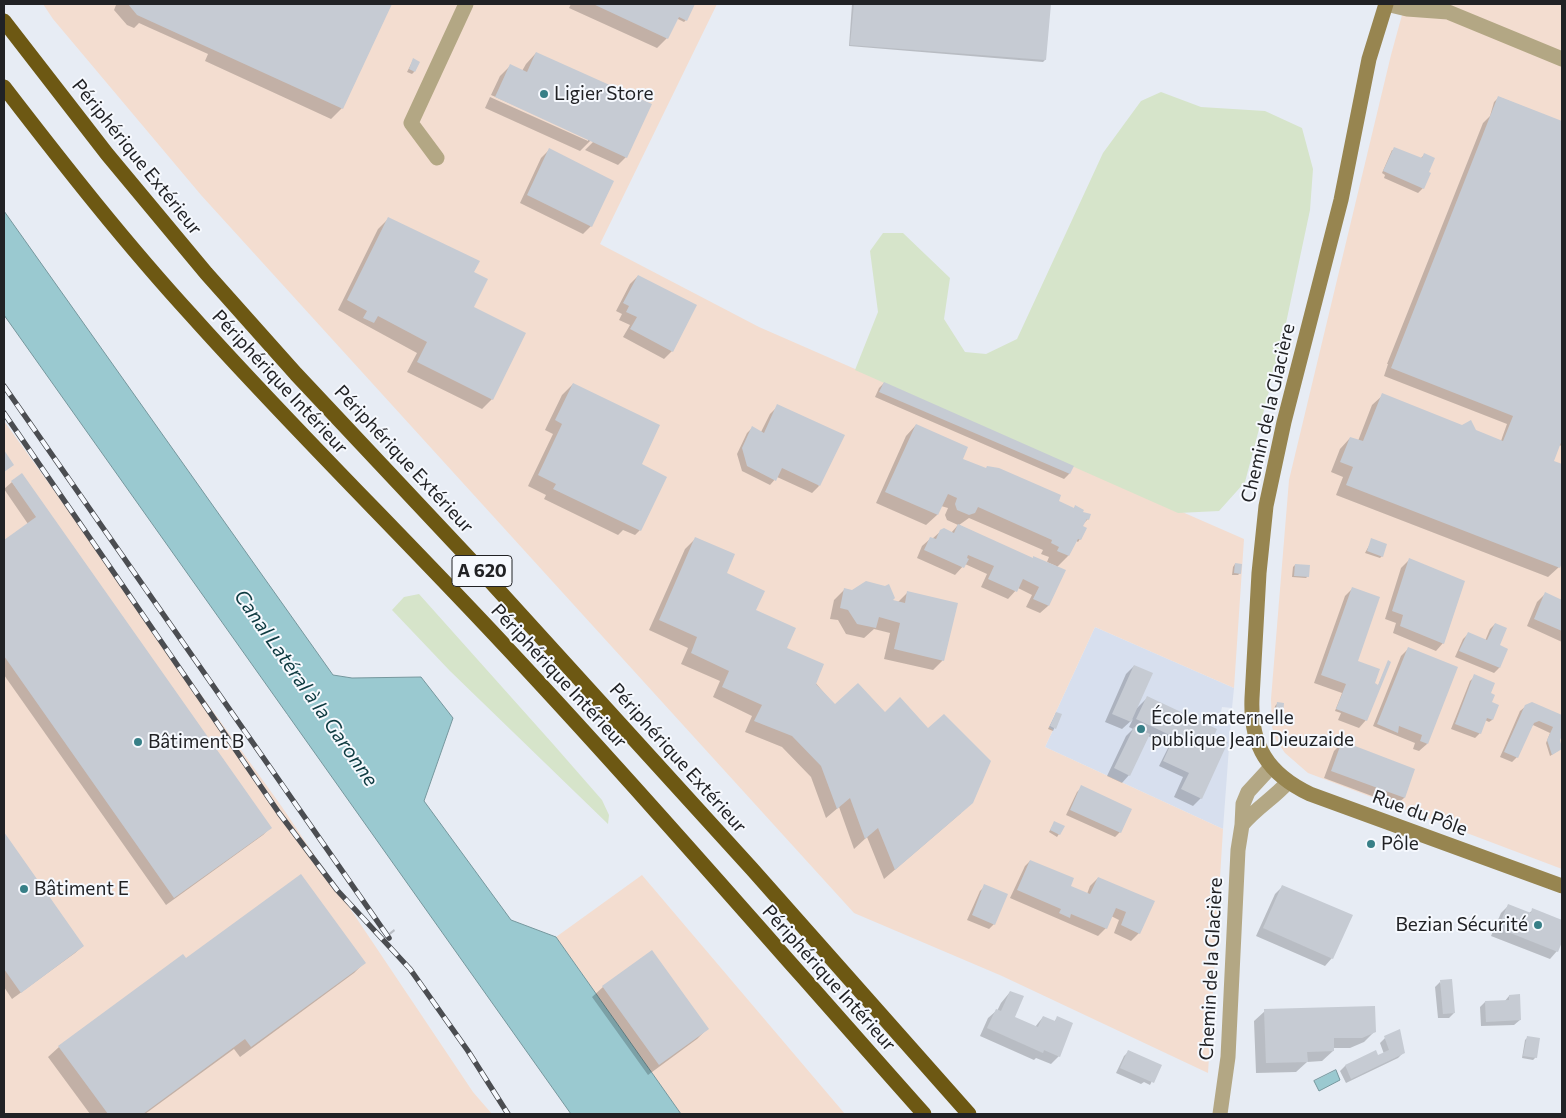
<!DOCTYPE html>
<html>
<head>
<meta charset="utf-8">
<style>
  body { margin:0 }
  #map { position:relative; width:1566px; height:1118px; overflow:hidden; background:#e7ecf4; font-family:Commissioner,sans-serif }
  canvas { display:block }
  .frame { position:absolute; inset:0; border:5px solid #212225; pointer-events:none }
</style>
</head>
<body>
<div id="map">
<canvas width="1566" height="1118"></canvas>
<div class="frame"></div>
</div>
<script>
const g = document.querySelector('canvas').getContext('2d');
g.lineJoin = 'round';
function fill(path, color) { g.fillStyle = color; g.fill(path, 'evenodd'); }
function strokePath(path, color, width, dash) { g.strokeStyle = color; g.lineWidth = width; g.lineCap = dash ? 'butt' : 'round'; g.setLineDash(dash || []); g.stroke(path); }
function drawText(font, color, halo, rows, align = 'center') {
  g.font = font + ' Commissioner,sans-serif'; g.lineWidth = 4; g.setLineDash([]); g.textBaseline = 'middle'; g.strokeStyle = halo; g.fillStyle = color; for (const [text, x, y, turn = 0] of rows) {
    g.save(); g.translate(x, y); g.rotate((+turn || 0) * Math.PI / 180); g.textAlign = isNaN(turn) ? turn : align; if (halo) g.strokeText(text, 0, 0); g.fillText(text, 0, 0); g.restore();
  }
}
const built = new Path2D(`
  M1095 627 1234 688 1232 708 1222 707 1221 712V718L1231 720 1223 829 1045 747 1053 730 1049 727Z`);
const industrial = new Path2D(`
  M43 4H717L600 244 759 327 1244 539 1234 688 1095 627 1049 727 1053 730 1045 747 1223 829 1208 1073 1002 976 854 913 201 195 53 19Z
  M1405 4H1562V869L1308 773 1285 753 1276 740 1272 727 1271 699 1289 480 1391 55Z
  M4 421 282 807 473 1092 492 1114H4Z
  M642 875 845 1114H681L556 937Z`);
const green = new Path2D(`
  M1161 92 1201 107 1265 111 1302 128 1313 169 1310 210 1282 342 1245 482 1219 511 1178 513 855 370 878 312 870 251 883 233H903L950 278 944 319 965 352 986 354 1017 339 1103 153 1141 101Z
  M419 594 553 744 602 800 609 815 608 824 450 671 392 610 404 597Z`);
const water = new Path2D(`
  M4 211 333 675 352 678 421 677 453 718 424 801 511 920 556 937 681 1114H571L4 315Z
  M1336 1070 1340 1080 1319 1091 1314 1081Z`);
const shadow = new Path2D(`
  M113 4H390L342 108 331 119 205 61 208 54 150 28 139 23 134 28 127 25 114 10 116 5Z
  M571 4H694L686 20 684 22 676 18 667 38 657 48 569 8Z
  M852 4H1050L1045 60 1043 62 849 46Z
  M536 53 626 157 618 165 585 150 595 140H591L580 151 485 108 490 97 588 141V138L491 95 500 76 510 66 522 71 526 64Z
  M412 62 414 72 412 74 407 72Z
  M1499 97 1562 122V446L1559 445 1552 462 1562 465V558L1559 567 1548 577 1336 495 1343 477 1331 472 1340 449 1350 438 1358 441 1372 405 1383 395 1501 441 1507 424 1384 376 1388 364H1387L1483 123 1490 116 1494 102Z
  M549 150 591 226 583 234 520 203 541 158Z
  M1392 150 1420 159 1424 155 1423 188 1418 193 1384 178 1385 175 1382 173Z
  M388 219 470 277 472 308 492 399 482 409 407 372 417 353 338 310 378 229Z
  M638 276 672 351 664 359 623 337 630 325 619 320 622 314 616 311 630 284Z
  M884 383 1072 467 1069 474 1064 479 875 397 879 388Z
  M573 384 640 465V530L635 535 623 530 618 535 544 499 546 495 528 486 553 434 545 430 562 395Z
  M778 406 819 486 812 493 777 477 770 485 742 471 737 454 747 433 752 428 761 432 770 414Z
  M916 425 961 459 1073 509 1075 507 1088 519 1083 524 1080 539 1078 542 1075 540 1068 556 1056 568 1064 571 1048 606 1040 613 1026 607 1032 595 1018 588 1008 599 981 587 987 574 965 564 955 575 917 558 922 546 930 539H932L941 531 951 533 958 525 947 520 945 515 948 508 941 506 937 515 926 525 876 503 906 436ZM969 518 1043 550 1041 554 1049 557 1047 562 1056 566 1053 569 959 525Z
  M12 482 270 828 263 835 166 905 4 675V541L28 524 4 489Z
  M695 539 835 706 961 813 884 879 867 837 854 849 839 807 826 818 811 777 782 747 745 732 752 716 713 697 720 681 681 664 688 648 649 630 685 549Z
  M1372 540 1382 556 1380 558 1365 553Z
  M1409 560 1443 643 1436 651 1393 633 1396 623 1385 619 1401 568Z
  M1235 564 1240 573 1238 575H1232L1233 567Z
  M1295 565 1308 576 1306 578 1292 577 1293 567Z
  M1353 588 1356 662 1373 684 1378 686 1388 662 1366 720 1359 728 1338 720 1341 713 1335 711 1342 693 1314 683 1345 596Z
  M845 589 898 602 908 592 943 660 933 670 884 659 890 633 874 629 864 638 846 634 838 620 830 619 834 600Z
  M1545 594 1562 601V642L1527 626 1537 602Z
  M1495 624 1498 646 1507 649 1499 668 1494 673 1455 657 1463 639 1468 634 1485 641 1490 629Z
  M1409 648 1427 744 1419 751 1413 749 1415 743 1373 726 1401 656Z
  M1134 666 1136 709 1148 697 1212 736 1201 798 1193 806 1174 797 1183 777 1159 766 1169 746 1148 736 1129 775 1122 783 1107 776 1126 736 1133 729 1129 727 1133 719 1122 729 1105 722 1126 674Z
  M1475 676 1489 694 1491 703 1497 705 1492 720 1489 722 1485 720 1480 733 1475 738 1451 729 1470 681Z
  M1278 703 1282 715 1280 717 1274 716 1275 706Z
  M1532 703 1562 716V738L1560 737 1559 740 1562 748 1550 756 1546 743 1550 733 1533 725 1531 727 1517 757 1512 762 1500 757 1520 711 1526 706Z
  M1056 713 1060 715 1053 731 1048 729Z
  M1342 743 1414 770 1404 798 1396 805 1324 778 1334 751Z
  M1082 787 1131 810 1120 832 1115 837 1066 815 1077 792Z
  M1054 823 1059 834 1057 837 1049 832Z
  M4 835 83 946 75 953 12 999 4 987Z
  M1030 861 1070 887 1087 894 1090 886 1098 878 1153 901 1139 933 1131 941 1114 933 1119 920 1111 916 1106 928 1098 936 1010 898 1025 866Z
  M985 886 994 924 989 929 967 920 980 891Z
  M1283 886 1332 958 1325 966 1256 936 1275 894Z
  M1509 905 1529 913 1533 910 1562 921V939L1557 951 1550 959 1491 936 1501 913Z
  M394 929 395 931 390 935 389 933Z
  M652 952 707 1029 697 1039 648 1075 592 997 603 987Z
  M186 960 364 963 354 973 240 1057 234 1049 145 1114H90L48 1057 59 1047Z
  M1440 982 1454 1013 1449 1018H1438L1435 987Z
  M1010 992 1013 1017 1035 1027 1043 1017 1054 1022 1057 1018 1059 1056 1051 1064 1036 1058 1034 1060 980 1036 988 1018 996 1011H997L1001 1003Z
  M1509 996 1520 1020 1514 1025 1481 1026 1480 1007 1485 1002H1504Z
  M1265 1011 1375 1031 1364 1042 1350 1048H1333V1051L1322 1061 1307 1062 1296 1072 1256 1073 1254 1021Z
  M1385 1038 1403 1053 1398 1058 1346 1083 1340 1071 1345 1066 1375 1052 1378 1057 1384 1054 1380 1043Z
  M1527 1038 1536 1057 1533 1060 1522 1058 1525 1040Z
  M1129 1051 1160 1065 1150 1085 1144 1082 1141 1084 1116 1073 1124 1056Z`);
const building = new Path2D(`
  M128 4H392L343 109 137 15Z
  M593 4H695L687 21 679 17 668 39Z
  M854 4H1051L1046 60 850 45Z
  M536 52 652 104 627 158 495 97 510 64 527 72Z
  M413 58 420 62 415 72 409 69Z
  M1498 96 1562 121V440L1554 461 1562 464V562L1560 568 1346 485 1353 467 1340 462 1350 437 1363 441 1382 393 1462 425 1471 420 1476 430 1503 441 1513 416 1391 368Z
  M1394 147 1422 158 1424 153 1435 158 1429 172 1431 173 1424 189 1383 171Z
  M549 148 614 181 592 227 527 195Z
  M388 217 480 261 474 272 488 279 474 307 526 333 493 400 417 362 427 342 378 316 374 323 363 318 367 311 347 300Z
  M638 275 697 305 673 352 630 329 637 317 626 312 629 306 623 303Z
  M884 382 1074 466 1070 474 879 392Z
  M573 383 660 425 642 464 667 477 641 531 553 489 556 484 538 475 562 424 555 420Z
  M777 404 845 435 820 486 782 468 776 481 747 466 742 448 752 426 764 433Z
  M916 424 968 447 963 459 986 468 987 466 999 468 1061 495 1059 501 1074 508 1075 505 1084 510 1083 512 1091 514 1089 520 1087 519 1083 526 1087 528 1081 540 1078 539 1069 556 1057 551 1059 547 1051 543 1052 540 978 507 975 513 969 515 957 510 955 504 957 498 948 494 938 515 885 492Z
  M4 450 14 465 4 472Z
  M22 473 272 828 174 898 4 656V540L36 517 11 481Z
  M958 524 1033 558V556L1066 570 1049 606 1033 599 1039 587 1023 579 1017 592 988 579 994 566 968 555 967 558 969 559 964 568 924 550 930 537 936 539 940 530 944 528 954 533Z
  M695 537 735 554 727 573 765 591 756 610 796 628 787 648 824 664 816 684 835 704 858 683 885 712 900 697 928 728 944 714 991 761 973 803 895 870 878 828 865 839 850 798 837 809 821 766 792 736 754 721 762 705 722 687 729 671 691 653 697 637 659 620Z
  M1371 538 1387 544 1383 557 1367 551Z
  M1409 558 1465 581 1444 644 1400 626 1403 615 1392 611Z
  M1235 563 1242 564 1241 574 1234 573Z
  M1295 564 1310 565 1309 577 1294 576Z
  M866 581 885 586 889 584 895 598 893 600 905 603 907 591 958 603 944 661 894 649 900 623 879 617 876 628 857 624 848 610 840 608 844 588 852 590Z
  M1352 587 1380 597 1358 661 1380 669 1375 683 1378 685 1388 660 1391 662 1367 721 1336 709 1346 684 1321 675Z
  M1545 592 1562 600V631L1534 619Z
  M1495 623 1507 628 1500 645 1508 649 1500 668 1459 651 1468 632 1487 640Z
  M1408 647 1458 667 1428 744 1420 741 1422 735 1399 726 1398 733 1377 724Z
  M1134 665 1153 673 1131 722 1112 714Z
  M1474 674 1495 683 1491 693 1495 695 1492 702 1499 705 1493 720 1487 718 1481 734 1455 724Z
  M1147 696 1217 729 1214 736 1228 742 1202 799 1181 789 1189 773 1163 761 1174 737 1136 719Z
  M1277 702 1284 703 1283 715H1275Z
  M1532 702 1562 715V736L1560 740 1562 749 1552 755 1547 740 1553 727 1539 721 1534 723 1518 758 1504 752 1525 705Z
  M1056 712 1062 714 1056 729 1050 726Z
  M1134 727 1150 734 1130 776 1114 768Z
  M1342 741 1415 769 1405 798 1331 771Z
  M1081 785 1132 809 1121 833 1070 810Z
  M1054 821 1065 826 1060 835 1050 830Z
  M4 832 84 946 21 993 4 969Z
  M1030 860 1074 878 1071 886 1090 894 1098 877 1155 901 1140 934 1121 925 1126 912 1116 908 1107 929 1071 914 1070 918 1059 913 1061 909 1017 890Z
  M301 874 366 963 251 1047 245 1039 143 1114H108L58 1046 183 954 186 958Z
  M984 884 1008 894 995 925 972 915Z
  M1282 885 1353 915 1333 959 1263 928Z
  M1508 904 1531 913 1532 908 1562 920V942L1558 952 1498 928Z
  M652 950 709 1029 659 1065 602 986Z
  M1452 979 1455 1013 1443 1014 1440 980Z
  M1010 991 1024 996 1015 1017 1038 1027 1043 1016 1055 1021 1057 1016 1073 1023 1060 1057 1044 1050 1043 1053 987 1028 996 1009 1001 1011Z
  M1520 994 1521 1020 1486 1022 1485 1001 1509 1000V995Z
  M1375 1006 1376 1032 1362 1038H1334V1051L1307 1052 1308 1062 1266 1063 1264 1009Z
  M1400 1029 1405 1053 1351 1079 1345 1065 1376 1050 1378 1055 1389 1050 1384 1036Z
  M1527 1036 1540 1038 1537 1058 1523 1056Z
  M1128 1050 1162 1065 1154 1083 1120 1068Z`);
const street = new Path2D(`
  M1386 4 1407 9 1448 12 1562 59
  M437 158 411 123 466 4
  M1242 825C1257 807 1273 799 1288 782
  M1220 1114 1228 1057 1238 850 1242 825 1243 804 1248 792 1271 767`);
const secondary = new Path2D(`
  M1386 4 1369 59 1341 200 1284 422 1266 506 1259 573 1252 698C1250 746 1268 774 1310 794L1562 886`);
const highway = new Path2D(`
  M4 21 107 154 206 273 296 374 481 571 752 869 969 1114
  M4 87C64 165 126 244 193 317 295 431 404 537 508 649 650 801 786 959 924 1114`);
const rail = new Path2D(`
  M4 386 389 938
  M4 413 279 813 337 890 410 969 468 1051 508 1114`);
const markers = [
  [544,94,5,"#377f87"],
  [1141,729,5,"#377f87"],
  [138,742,5,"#377f87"],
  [1371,844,5,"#377f87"],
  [24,889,5,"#377f87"],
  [1538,925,5,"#377f87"]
];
const shields = [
  [482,571,60]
];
const shieldNames = [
  ["A 620",482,571]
];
const poiNames = [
  ["Ligier Store",554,94],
  ["École maternelle",1151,718],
  ["publique Jean Dieuzaide",1151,740],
  ["Bâtiment B",148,742],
  ["Pôle",1381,844],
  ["Bâtiment E",34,889],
  ["Bezian Sécurité",1528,925,"right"]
];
const streetNames = [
  ["Périphérique Extérieur",137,157,51],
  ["Périphérique Intérieur",280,382,47],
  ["Chemin de la Glacière",1268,413,-77],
  ["Périphérique Extérieur",404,459,47],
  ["Périphérique Intérieur",559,676,47],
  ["Périphérique Extérieur",678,758,48],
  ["Rue du Pôle",1420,813,20],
  ["Chemin de la Glacière",1211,969,-87],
  ["Périphérique Intérieur",829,978,48]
];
const waterNames = [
  ["Canal Latéral à la Garonne",306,688,55]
];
fill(built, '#d7dfee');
fill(industrial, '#f3ddd0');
fill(green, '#d6e4ca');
fill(water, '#9ac9d0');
strokePath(water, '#76979d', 1);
fill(shadow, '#0003');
fill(building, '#c6cbd3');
strokePath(street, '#b3a784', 15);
strokePath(secondary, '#978550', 15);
strokePath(highway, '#6d5813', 15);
strokePath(rail, '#4b4d51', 5.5);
strokePath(rail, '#f6f9fe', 4, [11]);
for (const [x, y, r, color] of markers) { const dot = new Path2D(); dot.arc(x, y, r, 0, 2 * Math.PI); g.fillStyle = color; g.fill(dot); strokePath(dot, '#f6f9fe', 2); }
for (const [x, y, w] of shields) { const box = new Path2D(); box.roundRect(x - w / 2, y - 15.5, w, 31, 4); g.fillStyle = '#f6f9fe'; g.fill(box); strokePath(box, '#212225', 1); }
drawText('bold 18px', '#212225', null, shieldNames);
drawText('19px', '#212225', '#f6f9fe', poiNames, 'left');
drawText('19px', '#212225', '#f6f9fe', streetNames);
drawText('italic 20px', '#0d3a40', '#f6f9fe', waterNames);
</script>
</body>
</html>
